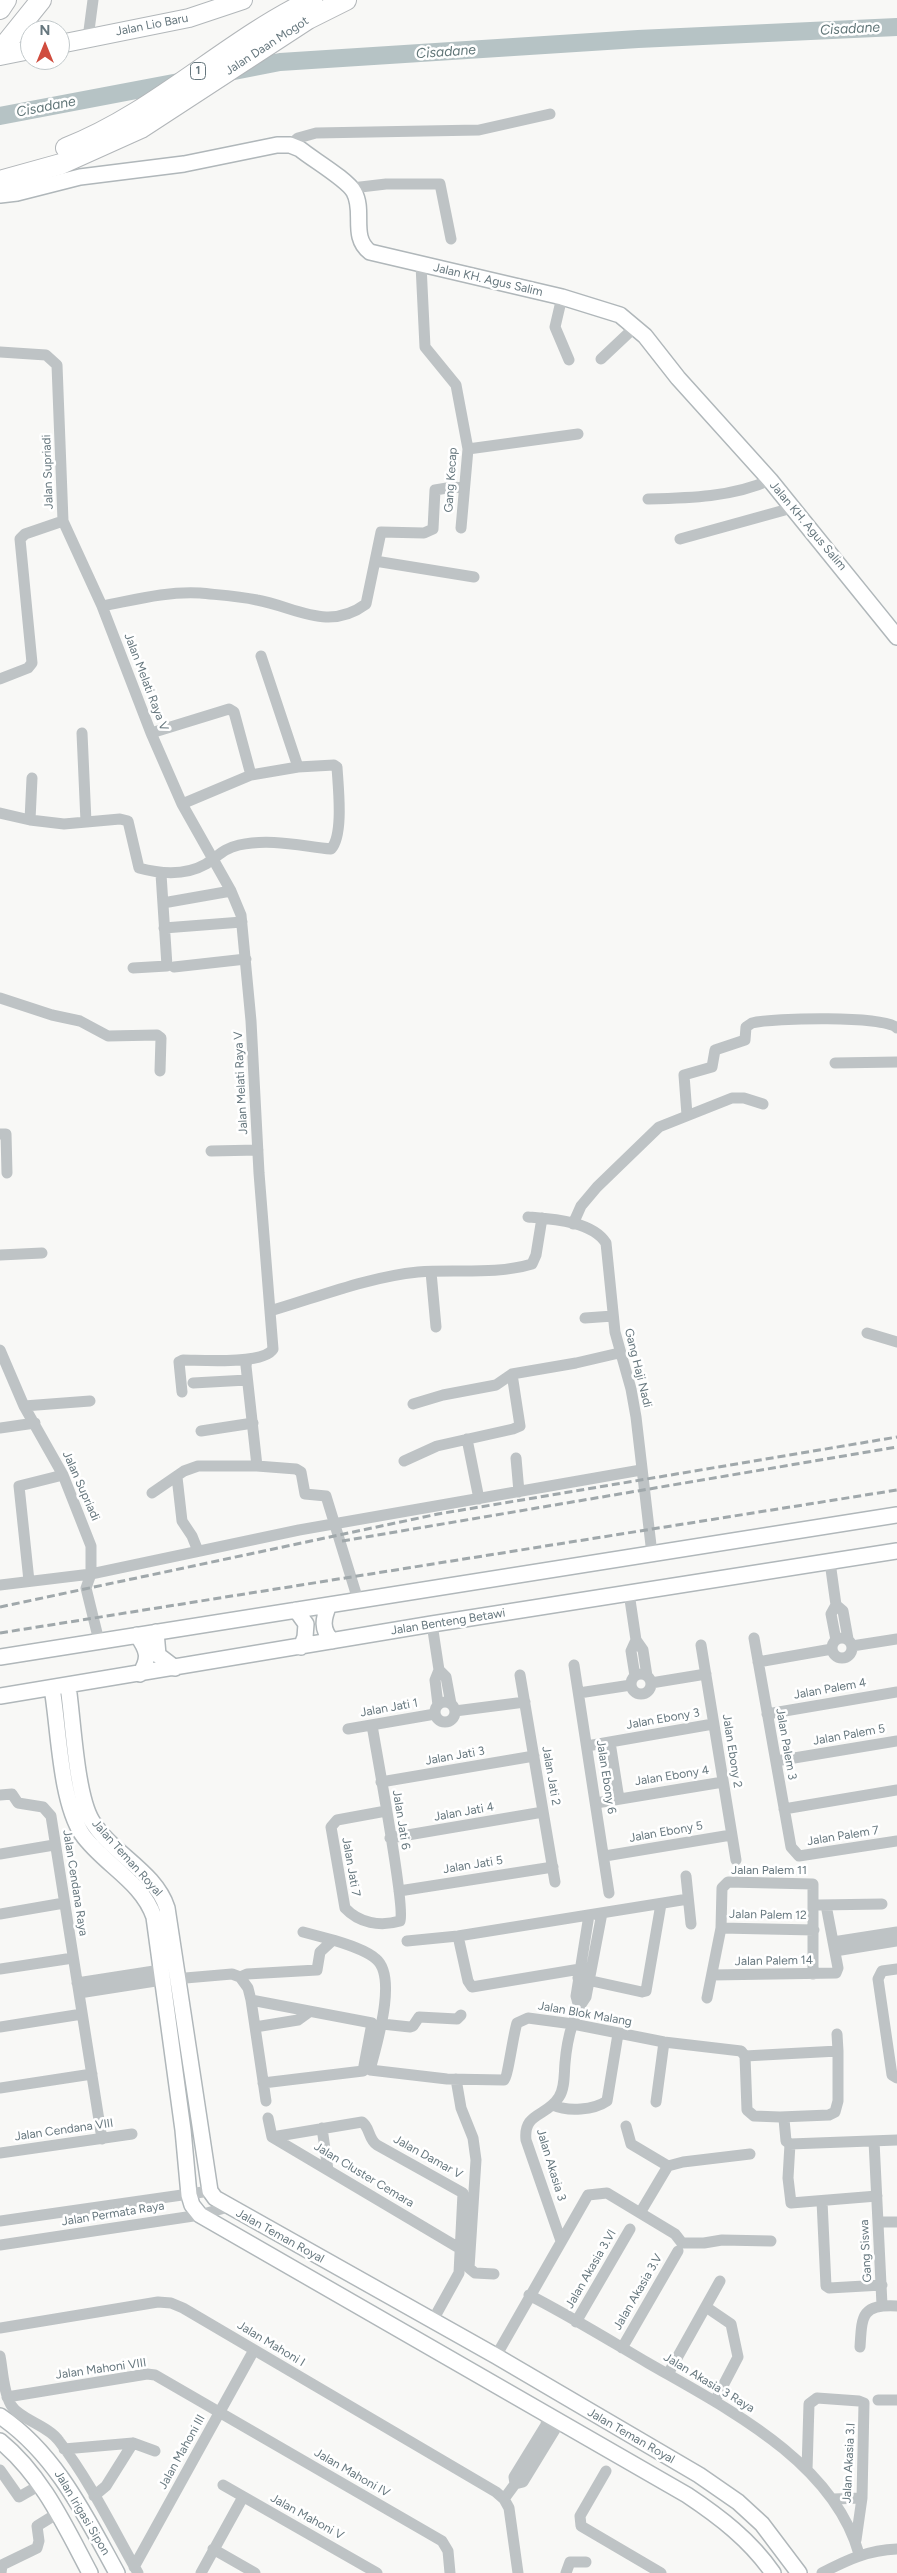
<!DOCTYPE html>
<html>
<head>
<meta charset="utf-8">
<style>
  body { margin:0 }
  #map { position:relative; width:897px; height:2573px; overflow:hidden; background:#f8f8f6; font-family:Figtree,sans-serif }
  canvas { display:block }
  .north { position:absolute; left:20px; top:20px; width:50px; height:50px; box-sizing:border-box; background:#fff; border:1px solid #c2c9cb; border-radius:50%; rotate:0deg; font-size:14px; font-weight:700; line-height:20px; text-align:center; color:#66777e }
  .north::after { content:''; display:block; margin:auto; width:18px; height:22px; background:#d04c3e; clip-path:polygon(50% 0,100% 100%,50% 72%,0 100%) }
</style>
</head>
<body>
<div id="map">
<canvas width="897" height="2573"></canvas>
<div class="north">N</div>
</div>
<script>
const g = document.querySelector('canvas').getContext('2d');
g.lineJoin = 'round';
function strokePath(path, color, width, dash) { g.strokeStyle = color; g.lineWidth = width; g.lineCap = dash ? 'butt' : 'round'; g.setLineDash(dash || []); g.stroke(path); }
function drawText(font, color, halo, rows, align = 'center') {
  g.font = font + ' Figtree,sans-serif'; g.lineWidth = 5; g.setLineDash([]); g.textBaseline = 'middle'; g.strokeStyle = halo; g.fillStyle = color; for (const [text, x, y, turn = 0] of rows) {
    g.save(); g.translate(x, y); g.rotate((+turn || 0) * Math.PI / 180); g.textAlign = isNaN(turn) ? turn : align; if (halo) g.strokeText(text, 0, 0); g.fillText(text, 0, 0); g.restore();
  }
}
const river = new Path2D(`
  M229 72 280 62 638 39 897 27
  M0 116 184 81`);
const street = new Path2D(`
  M88 38 93 0
  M290 145 298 138 316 133 479 130 550 114
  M352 188 386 184H440L451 239
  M421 265 425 347 456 385 468 449 461 528
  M562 297 555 327 569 360
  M0 352 46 355 57 365 63 521 102 606 151 733 182 804 231 891 241 915 251 1021 259 1173 273 1349C264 1365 201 1360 183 1360L179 1362 182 1392
  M601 359 635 327
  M468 449 578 434
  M648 499C689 498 733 497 770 480
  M680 539 792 508
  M375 561 474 577
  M102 606C134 600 167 591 200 593 219 595 238 596 257 600 296 607 328 632 366 604L381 532 424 533 433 529 435 490 453 487 463 488
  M261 656 298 767
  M0 679 28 668 32 663 20 539 25 534 63 521
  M82 733 86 822
  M151 733 229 709 234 712 251 775
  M32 778 30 820 64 824 120 819 128 821 139 868C161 874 185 876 206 864 219 856 222 849 239 845 270 838 301 846 331 849 344 835 338 786 337 767L334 765 298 767 251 775 182 804
  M0 813 30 820
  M163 903 231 891
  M164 928 242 922
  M174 967 246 959
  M133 968 167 966 161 874
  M0 998 52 1015 80 1021 108 1036 157 1035 161 1038 160 1071
  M835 1063 897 1062
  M687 1115 684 1075 712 1067 715 1050 745 1040 746 1027 752 1023C773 1018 884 1015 897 1028
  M0 1134H6L7 1173
  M211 1151 258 1150
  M528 1217C552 1219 592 1221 606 1243L615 1332 631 1389 636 1417 652 1554
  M573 1224 581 1206 597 1187 659 1127 732 1098H744L763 1104
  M0 1255 42 1253
  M431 1272 436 1327
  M270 1311C318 1297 368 1277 418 1272 455 1269 495 1275 532 1264L536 1255 542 1218
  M585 1318 613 1316
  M867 1333 897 1342
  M0 1350 24 1406 63 1475 91 1546V1574L86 1588 99 1641
  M247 1360 246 1366 257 1466 296 1469 301 1472 305 1494 326 1496 358 1600
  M193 1383 247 1380
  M413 1404 443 1395 496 1385 512 1374 576 1363 619 1353
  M24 1406 90 1401
  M0 1428 35 1423
  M201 1431 253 1423
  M467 1439 479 1499
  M516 1458 519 1492
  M404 1461 437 1446 513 1429 520 1426 512 1374
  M177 1477 182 1521 192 1536 198 1551
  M152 1493 184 1471 198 1466H257
  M830 1562 836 1605 831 1614 836 1640
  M29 1581 19 1486 63 1475
  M0 1585 91 1574 299 1530 641 1470
  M629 1593 636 1640 643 1650 647 1676
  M836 1605 843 1611 848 1639
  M432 1624 439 1670 435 1680 438 1705
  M832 1648a10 10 0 1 1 20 0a10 10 0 1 1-20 0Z
  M754 1638 791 1847 799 1856 897 1841
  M701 1645 736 1860
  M852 1646 897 1639
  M758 1662 832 1649
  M574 1665 609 1893
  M439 1670 446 1677 451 1704
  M631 1684a10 10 0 1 1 20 0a10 10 0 1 1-20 0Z
  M520 1675 555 1882
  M635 1676 631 1651 636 1640
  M651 1683 706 1674
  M579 1693 631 1685
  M435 1712a10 10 0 1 1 20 0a10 10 0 1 1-20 0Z
  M455 1711 525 1702
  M767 1714 897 1692
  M372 1725C376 1750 406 1910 400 1921 380 1927 359 1923 345 1908L331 1827 337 1820 386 1811
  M348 1729 435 1714
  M610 1742 619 1799
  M587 1746 713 1724
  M776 1761 897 1741
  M381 1782 534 1756
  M0 1795 12 1794 18 1803 43 1807 51 1816 102 2139
  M596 1803 723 1782
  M784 1809 897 1790
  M390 1838 543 1812
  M0 1854 54 1845
  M605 1856 731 1835
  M686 1876 691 1924
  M399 1891 553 1867
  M819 1905 882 1904
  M0 1914 64 1903
  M721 1928 814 1930
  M303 1932 333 1940
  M458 1936 468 1981 472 1987 580 1969 591 1971
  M407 1941 458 1936 688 1899
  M833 1942 897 1932
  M835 1951 897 1941
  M0 1969 73 1958
  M897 1969 882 1971 878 1979 892 2075 897 2078
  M712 1975 836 1973 838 1968 826 1905
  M240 1977 247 1974 317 1970 320 1952 333 1940C346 1944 366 1950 376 1959 398 1977 376 2046 370 2070L447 2079 504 2080C508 2077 513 2035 517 2023L528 2018 573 2024 664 2042 741 2051 745 2056 747 2110 754 2116 780 2117 784 2119 786 2141 790 2144 897 2140
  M578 1978 642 1992 646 1991 661 1904
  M77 1983 167 1969
  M79 1993 162 1980 232 1974 240 1977 248 1988 251 2000 266 2101
  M707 1998 721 1928 722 1888 728 1882 813 1884V1974
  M251 2000 372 2023 363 2071 263 2083
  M579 2007 576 1996 589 1915
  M382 2024 410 2027 413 2026 419 2017 457 2019 461 2015
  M0 2027 82 2014
  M255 2027 298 2020 309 2012
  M745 2056 838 2051 837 2034
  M456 2079 461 2108 473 2138 476 2160 469 2268 475 2273 494 2274
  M0 2088 92 2074
  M656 2102 664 2042
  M553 2105C568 2112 594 2110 607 2101L618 2034
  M780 2117 829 2115 835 2112 838 2101V2051
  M268 2118 272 2137 459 2248
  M626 2126 631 2144 668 2166 640 2213
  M322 2128 328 2170
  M272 2137 362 2122C370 2127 368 2139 377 2145L463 2193 459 2273 433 2320
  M874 2141 882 2305
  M790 2144 788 2178 791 2203 877 2196
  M0 2153 132 2134
  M668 2166 683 2162 750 2154
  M822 2201 826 2286 829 2288 882 2285
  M0 2221 210 2191
  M878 2222H897
  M561 2241 526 2140C523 2112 547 2117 559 2097 565 2088 564 2074 565 2063 567 2040 572 2016 586 1997L602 1913
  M0 2245 200 2215 228 2207
  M529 2295C570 2316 609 2340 648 2363 726 2408 833 2461 859 2554
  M706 2307 731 2324 738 2357 715 2401
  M576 2322 630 2229
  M0 2328 158 2302 171 2303 183 2308 496 2492 504 2499 509 2508 518 2573
  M860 2347C862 2316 861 2304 897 2306
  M622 2348 678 2251
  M0 2356C3 2371 3 2391 11 2405 20 2420 48 2425 59 2441 90 2481 113 2529 138 2573
  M496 2356 588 2195 607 2193 675 2234 682 2243H704L722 2240 771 2241
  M668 2374 720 2281
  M7 2397 147 2374 155 2375 442 2541 448 2551 450 2573
  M878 2400H897
  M64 2449 133 2443 155 2451
  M0 2470 19 2497 40 2485
  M807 2470 809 2404 817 2398 859 2401 864 2403 862 2498 856 2540
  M606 2471 580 2516 581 2526 661 2573
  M515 2484 523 2482 556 2428 563 2425
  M223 2485 377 2573
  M94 2496 106 2486 133 2443
  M504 2499 515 2484 514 2477 546 2425 547 2415
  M833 2499 862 2498
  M213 2549 255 2573
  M134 2567 254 2350
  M1 2573 2 2565 37 2548 39 2541 37 2526 58 2513
  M201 2573 243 2497
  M566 2573 570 2562H586
  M822 2573C847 2560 868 2550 897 2549`);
const secondary = new Path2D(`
  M0 195 17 193 80 177 184 164 277 145H290L300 149C312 159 348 180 354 192 365 211 350 237 370 252L562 297 620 315 645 336 678 378 770 480 897 637
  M329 1605C323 1619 321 1629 332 1641
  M296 1610 306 1624 305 1637 301 1647
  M156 1632 158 1655 175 1668
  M137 1635C148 1651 150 1658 140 1674
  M0 1657 897 1515
  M68 1686C73 1719 76 1795 92 1821 112 1854 155 1871 167 1908L210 2191 215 2198 496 2356 699 2475 738 2502 762 2524 799 2573
  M52 1688C59 1729 60 1800 82 1834 103 1864 142 1881 154 1917L183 2130 189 2195 192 2205 200 2215 687 2495C720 2517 750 2540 773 2573
  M0 1696 432 1624 897 1551
  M0 2416C56 2454 85 2515 117 2573
  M0 2441C42 2475 65 2526 90 2573`);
const primary = new Path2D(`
  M60 44 189 18 243 0
  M0 56 30 50`);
const highway = new Path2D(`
  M0 9 6 0
  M0 51 41 0
  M66 148C156 113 226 41 312 0
  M0 181 61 164 141 128 308 19 346 0`);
const rail = new Path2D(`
  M342 1541 897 1447
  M0 1607 438 1514 897 1437
  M0 1633 897 1490`);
const shields = [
  [198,71,15]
];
const shieldNames = [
  ["1",198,71]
];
const streetNames = [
  ["Jalan Lio Baru",152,25,-11],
  ["Jalan Daan Mogot",267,46,-33],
  ["Jalan KH. Agus Salim",488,280,13],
  ["Jalan Supriadi",48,472,-92],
  ["Gang Kecap",451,480,-86],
  ["Jalan KH. Agus Salim",808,526,50],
  ["Jalan Melati Raya V",146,682,69],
  ["Jalan Melati Raya V",241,1083,-93],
  ["Gang Haji Nadi",638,1368,76],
  ["Jalan Supriadi",81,1486,66],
  ["Jalan Benteng Betawi",448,1622,-9],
  ["Jalan Palem 4",830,1689,-10],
  ["Jalan Jati 1",389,1708,-10],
  ["Jalan Ebony 3",663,1719,-10],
  ["Jalan Palem 5",849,1735,-10],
  ["Jalan Palem 3",786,1744,80],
  ["Jalan Ebony 2",732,1751,81],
  ["Jalan Jati 3",455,1756,-10],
  ["Jalan Jati 2",551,1776,80],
  ["Jalan Ebony 4",672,1776,-9],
  ["Jalan Ebony 6",606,1777,81],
  ["Jalan Jati 4",464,1812,-10],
  ["Jalan Jati 6",401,1820,81],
  ["Jalan Ebony 5",666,1832,-10],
  ["Jalan Palem 7",843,1836,-9],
  ["Jalan Teman Royal",127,1858,48],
  ["Jalan Jati 5",473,1865,-9],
  ["Jalan Jati 7",351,1867,80],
  ["Jalan Palem 11",769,1870],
  ["Jalan Cendana Raya",75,1883,81],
  ["Jalan Palem 12",768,1915,1],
  ["Jalan Palem 14",774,1961,-1],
  ["Jalan Blok Malang",585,2014,10],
  ["Jalan Cendana VIII",64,2130,-8],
  ["Jalan Damar V",428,2157,29],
  ["Jalan Akasia 3",551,2165,73],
  ["Jalan Cluster Cemara",364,2175,31],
  ["Jalan Permata Raya",113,2214,-9],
  ["Jalan Teman Royal",280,2236,29],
  ["Gang Siswa",866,2251,-93],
  ["Jalan Akasia 3.VI",591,2269,-60],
  ["Jalan Akasia 3.V",638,2292,-60],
  ["Jalan Mahoni I",271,2344,31],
  ["Jalan Mahoni VIII",101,2369,-8],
  ["Jalan Akasia 3 Raya",709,2383,31],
  ["Jalan Teman Royal",631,2436,30],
  ["Jalan Mahoni III",182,2452,-61],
  ["Jalan Akasia 3.I",849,2463,-87],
  ["Jalan Mahoni IV",352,2473,30],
  ["Jalan Irigasi Sipon",82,2513,59],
  ["Jalan Mahoni V",307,2517,29]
];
const waterNames = [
  ["Cisadane",850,29,-3],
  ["Cisadane",446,52,-4],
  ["Cisadane",46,107,-11]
];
strokePath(river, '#b6c3c5', 18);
strokePath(secondary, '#b0b7ba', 18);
strokePath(primary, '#b2b7ba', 20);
strokePath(highway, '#b2b6b9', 22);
strokePath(street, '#bec3c5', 11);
strokePath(secondary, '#fff', 15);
strokePath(primary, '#fff', 18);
strokePath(highway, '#fff', 20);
strokePath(rail, '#a0a8ab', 3, [8, 4]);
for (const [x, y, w] of shields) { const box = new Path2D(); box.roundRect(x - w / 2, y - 8.5, w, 17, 4); g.fillStyle = '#fff'; g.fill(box); strokePath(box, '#66777e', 1); }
drawText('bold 11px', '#66777e', null, shieldNames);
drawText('12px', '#66777e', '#fff', streetNames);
drawText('italic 14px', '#617678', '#fff', waterNames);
</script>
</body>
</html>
